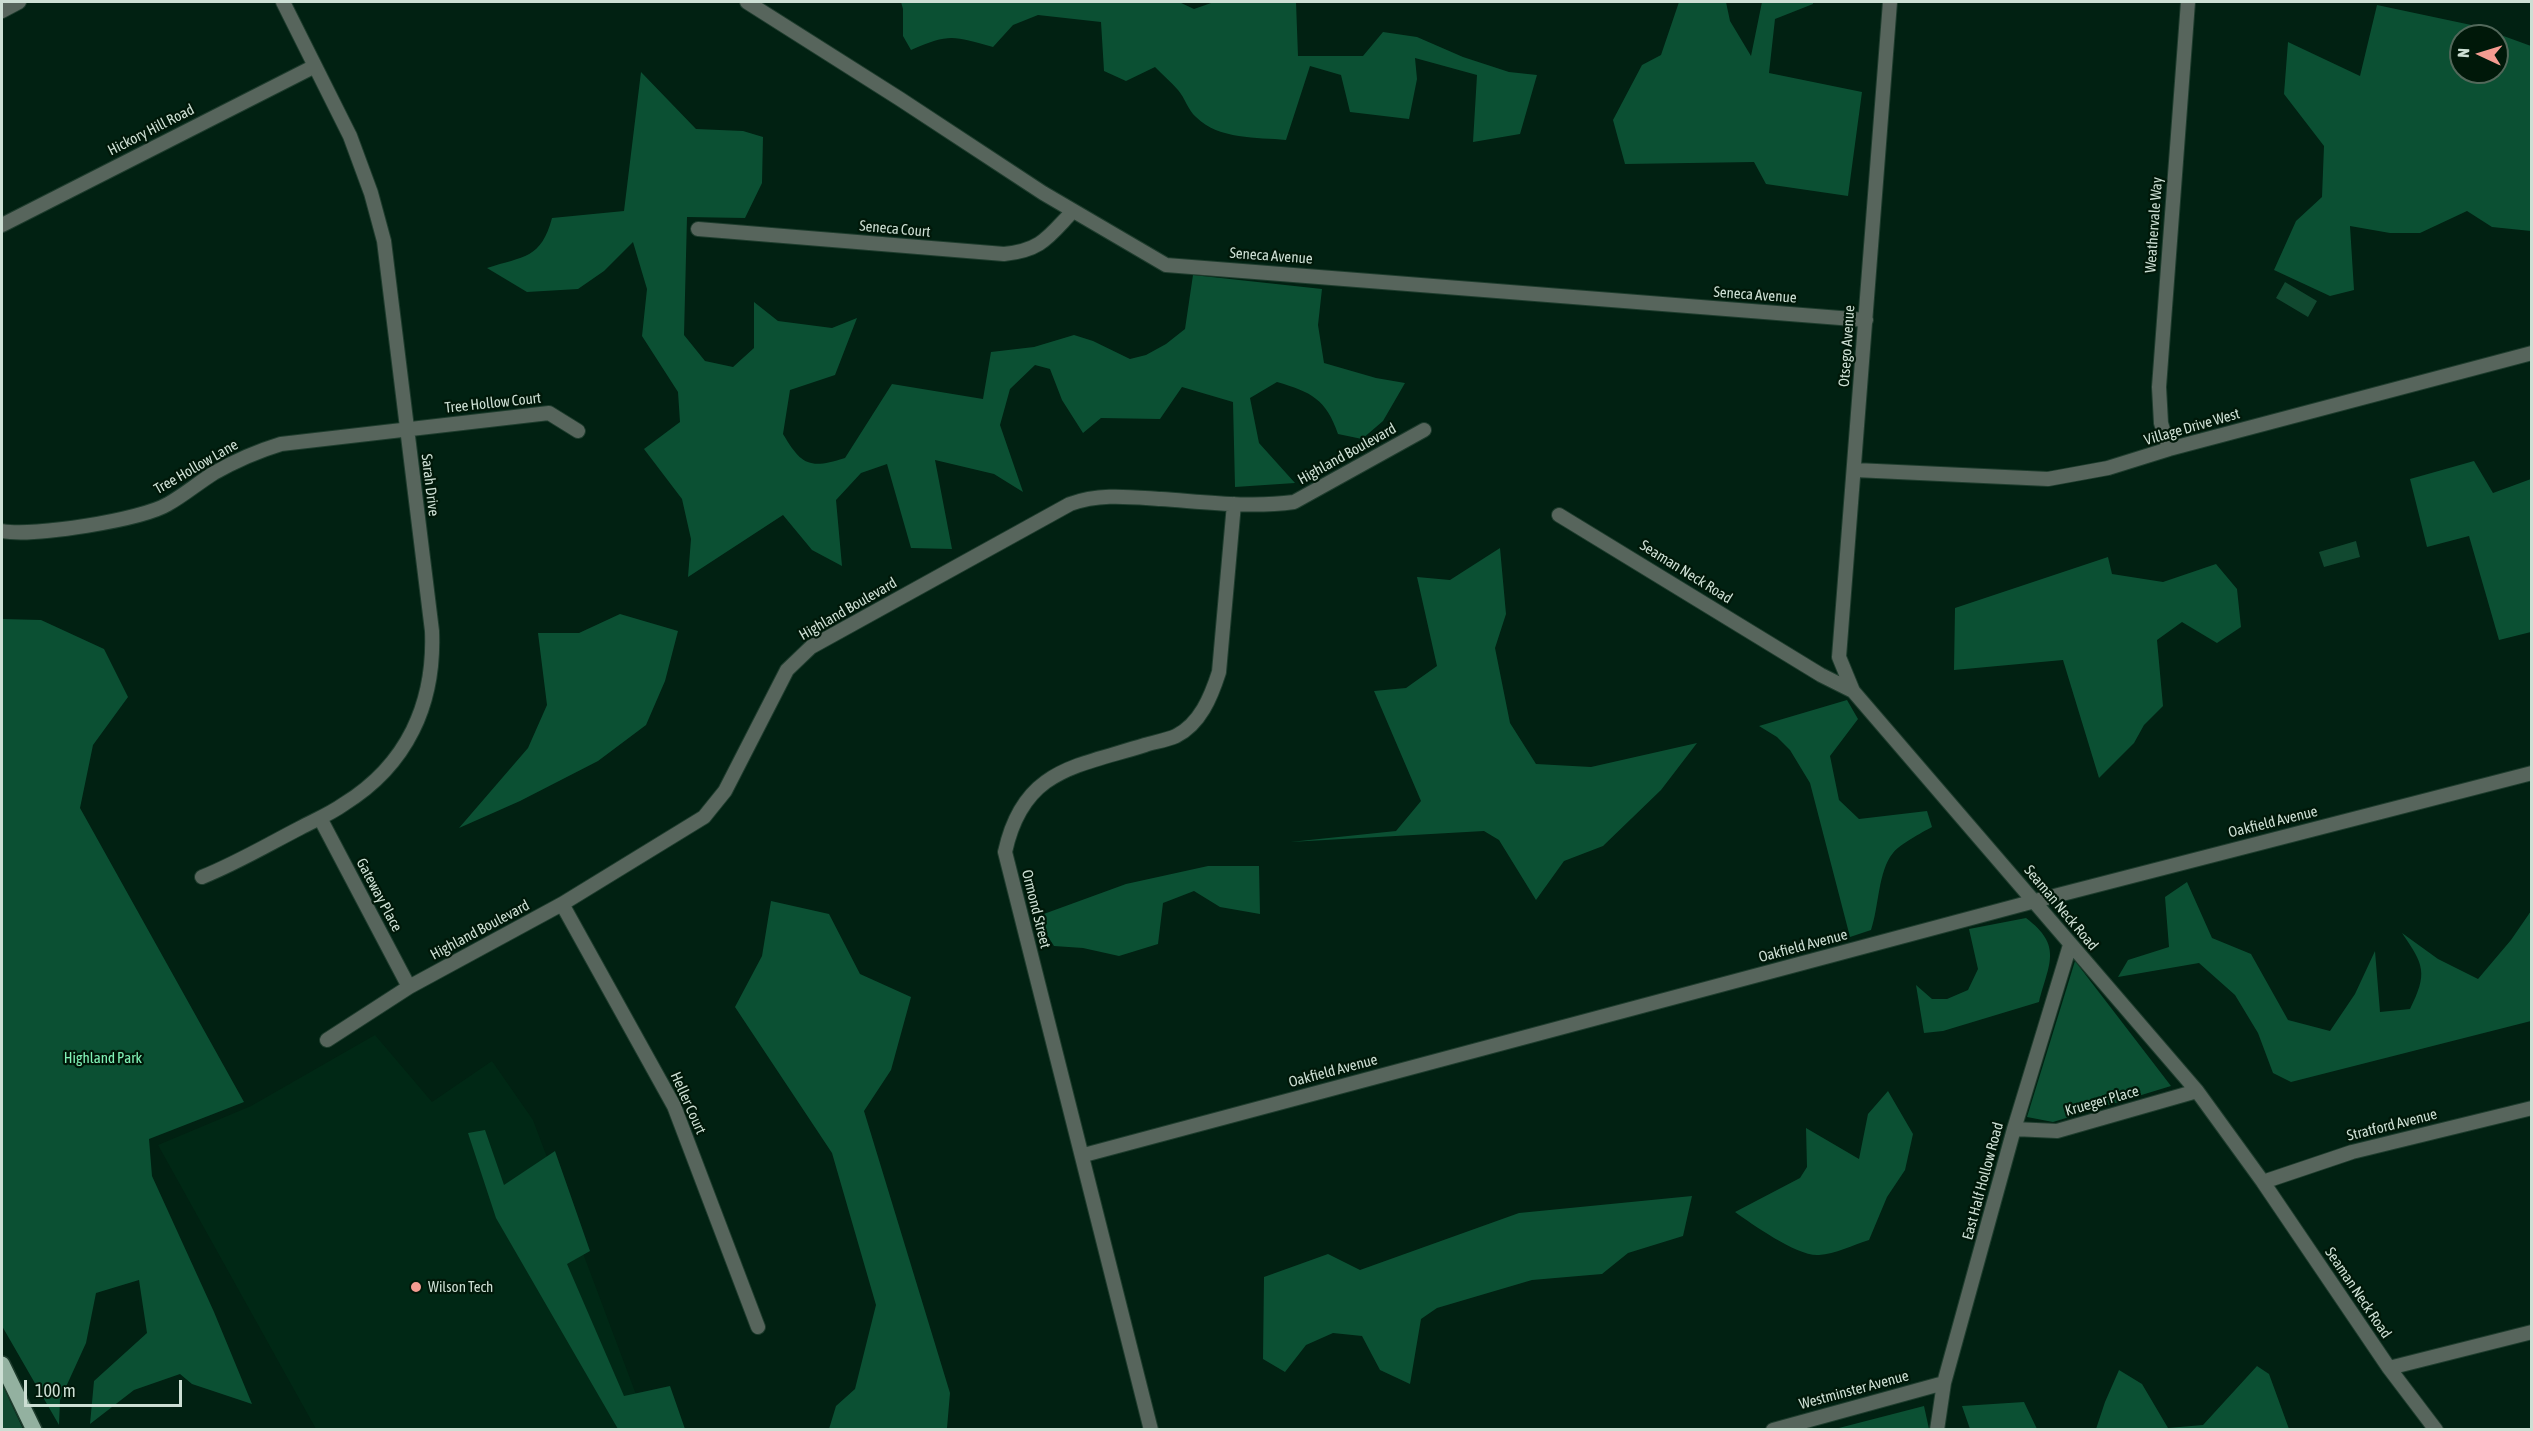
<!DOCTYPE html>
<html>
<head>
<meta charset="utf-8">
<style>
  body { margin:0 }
  #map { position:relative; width:2533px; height:1431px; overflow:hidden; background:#012112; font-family:"Asap Condensed",sans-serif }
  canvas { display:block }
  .frame { position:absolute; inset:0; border:3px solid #cddfd4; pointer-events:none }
  .north { position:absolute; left:2449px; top:24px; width:60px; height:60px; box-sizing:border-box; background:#001809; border:2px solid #52685a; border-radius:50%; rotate:274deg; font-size:16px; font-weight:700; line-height:24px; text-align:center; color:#cddfd4 }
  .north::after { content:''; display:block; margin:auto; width:21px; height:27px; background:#f59c91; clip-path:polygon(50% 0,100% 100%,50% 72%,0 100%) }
  .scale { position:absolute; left:24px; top:1380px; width:158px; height:27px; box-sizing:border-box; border:3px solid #cddfd4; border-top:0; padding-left:8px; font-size:18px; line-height:21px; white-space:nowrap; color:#cddfd4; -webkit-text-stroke:4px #001809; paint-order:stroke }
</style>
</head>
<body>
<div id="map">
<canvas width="2533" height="1431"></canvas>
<div class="frame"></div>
<div class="north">N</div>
<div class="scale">100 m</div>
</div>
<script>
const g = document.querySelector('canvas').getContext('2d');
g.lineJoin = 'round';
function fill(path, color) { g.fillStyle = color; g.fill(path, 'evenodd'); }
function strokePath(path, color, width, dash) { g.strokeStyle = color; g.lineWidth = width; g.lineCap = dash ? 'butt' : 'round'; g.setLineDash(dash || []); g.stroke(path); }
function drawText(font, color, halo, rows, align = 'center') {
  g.font = font + ' "Asap Condensed",sans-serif'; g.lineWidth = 4.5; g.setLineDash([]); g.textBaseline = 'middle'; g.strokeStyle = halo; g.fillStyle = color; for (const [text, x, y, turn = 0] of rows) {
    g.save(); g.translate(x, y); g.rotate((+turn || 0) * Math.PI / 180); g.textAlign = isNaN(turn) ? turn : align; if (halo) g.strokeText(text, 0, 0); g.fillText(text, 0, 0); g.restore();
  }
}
const built = new Path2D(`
  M375 1035 432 1102 492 1061 533 1120 649 1429H316L158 1145 251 1106Z`);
const green = new Path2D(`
  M2285 282 2317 301 2308 317 2276 298Z
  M2356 541 2360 557 2324 567 2319 552Z
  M2 1384 23 1429H3Z`);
const forest = new Path2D(`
  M901 2H1179L1194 9 1214 2H1296L1298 56H1363L1383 32 1417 37 1463 57 1509 72 1537 75 1520 134 1473 142 1477 75 1415 58 1417 79 1409 119 1350 112 1341 75 1310 66 1286 140C1257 137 1219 140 1196 117 1188 110 1185 98 1178 90 1171 82 1162 74 1155 67L1126 81 1104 71 1101 22 1038 15 1013 25 993 47C953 36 950 33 911 50L903 36V9Z
  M1679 2H1726L1730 21 1751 56 1762 2H1813V4L1775 19 1769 73 1862 92 1848 196 1766 184 1754 162 1625 164 1613 120 1642 65 1661 55Z
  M2377 5 2476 26 2531 46V231L2492 227 2467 211 2420 233H2390L2350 226 2354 290 2330 296 2274 270 2296 221 2322 197 2324 146 2284 94 2288 42 2360 76ZM2461 36H2497V72H2461Z
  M641 72 696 129 743 131 763 137 762 183 745 218 687 217 684 335 705 361 733 367 754 348V302L778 321 832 328 857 318 835 375 790 390 783 434C802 466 810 469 845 458L892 384 983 399 991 352 1034 347 1074 335 1093 341 1130 359 1146 355 1166 344 1185 329 1193 275 1322 289 1318 325 1324 363 1376 378 1405 383 1383 421 1362 439 1338 434C1326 399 1311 392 1277 382L1250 398 1259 443 1295 483 1235 487 1233 402 1182 387 1160 419 1101 418 1083 433 1062 400 1050 369 1035 365 1010 389 1000 425 1023 492 994 474 935 460 952 549 911 548 887 464 861 473 836 500 842 566 812 550 783 515 688 577 691 539 682 499 644 449 680 422 678 392 642 336 647 289 633 242 604 271 578 289 527 292 487 268C524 256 541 259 552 218L624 211Z
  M2474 461 2493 493 2531 479V632L2499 640 2469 536 2427 547 2410 479Z
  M1500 548 1506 614 1495 648 1510 723 1536 764 1591 767 1697 743 1661 790 1603 846 1564 861 1536 900 1499 840 1484 831 1290 842 1396 831 1421 801 1374 691 1406 688 1437 666 1417 577 1450 580Z
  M2108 557 2112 574 2163 582 2216 564 2237 589 2241 627 2217 643 2182 622 2157 640 2163 706 2144 725 2134 743 2099 778 2063 660 1954 670 1955 608Z
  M620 614 678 631 665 681 646 725 598 761 520 801 459 828 528 748 547 705 538 633H579Z
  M2 619 41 620 104 649 128 697 93 745 80 808 244 1102 149 1139 152 1176 214 1312 252 1404 192 1384 180 1374 134 1390 90 1424 94 1381 147 1333 139 1280 96 1293 86 1343 60 1400 59 1425 2 1326Z
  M1847 700 1858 719 1830 756 1839 800 1859 819 1927 811 1932 827C1921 833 1900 844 1893 853 1878 871 1879 907 1871 930L1850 937 1810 783 1790 750 1777 737 1759 726Z
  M1208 866H1259L1260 914 1220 907 1194 891 1163 903 1158 944 1119 956 1083 948 1054 946 1047 935 1041 915 1126 884Z
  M2187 882 2212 938 2251 954 2288 1020 2330 1031 2355 994 2375 951 2380 1012 2410 1009C2428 973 2424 965 2402 933L2438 959 2478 979 2511 940 2531 911V1021L2291 1082 2273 1073 2258 1033 2235 995 2199 963 2118 977 2128 960 2169 947 2165 897Z
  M771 901 829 914 860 974 911 997 891 1070 864 1111 950 1393 947 1428 829 1429 836 1406 855 1389 876 1305 832 1153 735 1007 762 956Z
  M2026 918C2063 946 2049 963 2039 1002L1943 1031 1924 1033 1916 985 1932 999H1947L1968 990 1978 969 1969 929Z
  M2075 961 2171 1086 2053 1122 2027 1117Z
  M1888 1091 1913 1134 1905 1170 1887 1197 1869 1240C1853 1245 1835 1254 1819 1255 1798 1257 1752 1224 1735 1212L1800 1178 1807 1167 1806 1128 1859 1159 1868 1114Z
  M485 1130 504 1185 555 1151 590 1251 567 1264 624 1396 670 1386 685 1429H618L496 1218 468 1133Z
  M1692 1196 1683 1236 1628 1253 1602 1274 1532 1280 1437 1308 1421 1319 1410 1384 1380 1370 1362 1336 1333 1333 1306 1345 1285 1372 1263 1359 1264 1277 1328 1254 1360 1270 1519 1213Z
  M2257 1366 2269 1374 2289 1429H2096L2105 1402 2119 1370 2142 1384 2168 1428 2203 1425Z
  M2024 1402 2037 1429H1970L1962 1406Z
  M1924 1406 1929 1429H1835Z`);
const minor = new Path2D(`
  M747 2 900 99 1043 193 1166 265 1866 320
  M2 11 19 2
  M2 225 315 66
  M698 229 1004 254C1042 250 1048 237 1073 211
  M2169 449 2161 423 2159 387 2188 2
  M1855 470 2048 479 2108 468 2169 449 2532 353
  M1559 515 1821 675 1853 691 2197 1091 2263 1182 2389 1368 2436 1430
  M2 531C33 537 141 520 168 504 184 495 198 483 214 473 235 461 258 451 281 444L549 413 578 431
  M1853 691 1839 657 1890 2
  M320 818 409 987
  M202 877C237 863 267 845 300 828 315 820 330 814 344 804 407 765 435 704 432 631L384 241 371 193 350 136 283 2
  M562 904 674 1106 758 1327
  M327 1040 409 987 562 904 704 817 725 791 787 670 811 647 1070 504C1100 493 1130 497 1161 499 1205 502 1250 508 1294 502L1424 430
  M2014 1129 2057 1131 2197 1091
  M1084 1155 2035 901 2532 773
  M2263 1182 2352 1152 2532 1108
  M2389 1368 2532 1332
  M1151 1430 1005 852C1023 769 1075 767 1145 745 1155 742 1167 740 1176 736 1200 724 1211 697 1219 672L1234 504
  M1773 1430 1944 1383
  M1937 1430 1944 1383 2014 1129 2070 945`);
const major = new Path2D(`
  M2 1364 34 1430`);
const markers = [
  [416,1287,6,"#f59c91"]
];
const streetNames = [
  ["Hickory Hill Road",151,130,-27],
  ["Weathervale Way",2154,225,-86],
  ["Seneca Court",895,229,5],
  ["Seneca Avenue",1271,256,4],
  ["Seneca Avenue",1755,295,4],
  ["Otsego Avenue",1847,346,-86],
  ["Tree Hollow Court",493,403,-6],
  ["Village Drive West",2192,427,-16],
  ["Highland Boulevard",1347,454,-29],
  ["Tree Hollow Lane",196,467,-30],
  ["Sarah Drive",430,485,83],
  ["Seaman Neck Road",1686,572,32],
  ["Highland Boulevard",848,609,-30],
  ["Oakfield Avenue",2273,822,-14],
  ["Gateway Place",379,895,62],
  ["Seaman Neck Road",2061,908,50],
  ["Ormond Street",1036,909,76],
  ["Highland Boulevard",480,930,-28],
  ["Oakfield Avenue",1803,946,-15],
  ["Oakfield Avenue",1333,1071,-15],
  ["Krueger Place",2102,1101,-16],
  ["Heller Court",688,1103,66],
  ["Stratford Avenue",2392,1125,-14],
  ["East Half Hollow Road",1983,1181,-75],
  ["Seaman Neck Road",2358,1293,56],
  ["Westminster Avenue",1854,1390,-15]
];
const parkNames = [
  ["Highland Park",103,1058]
];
const poiNames = [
  ["Wilson Tech",428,1287]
];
fill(built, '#002815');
fill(green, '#114930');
fill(forest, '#0b5033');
strokePath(minor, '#1e3c2d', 16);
strokePath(major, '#1e3c2d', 18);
strokePath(minor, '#57655c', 14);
strokePath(major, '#93b1a0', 15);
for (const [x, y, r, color] of markers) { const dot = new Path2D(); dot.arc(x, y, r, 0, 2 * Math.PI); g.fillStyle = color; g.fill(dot); strokePath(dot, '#001809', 2); }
drawText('15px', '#cddfd4', '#001809', streetNames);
drawText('15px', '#81f2b7', '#001809', parkNames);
drawText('15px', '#cddfd4', '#001809', poiNames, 'left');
</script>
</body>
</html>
